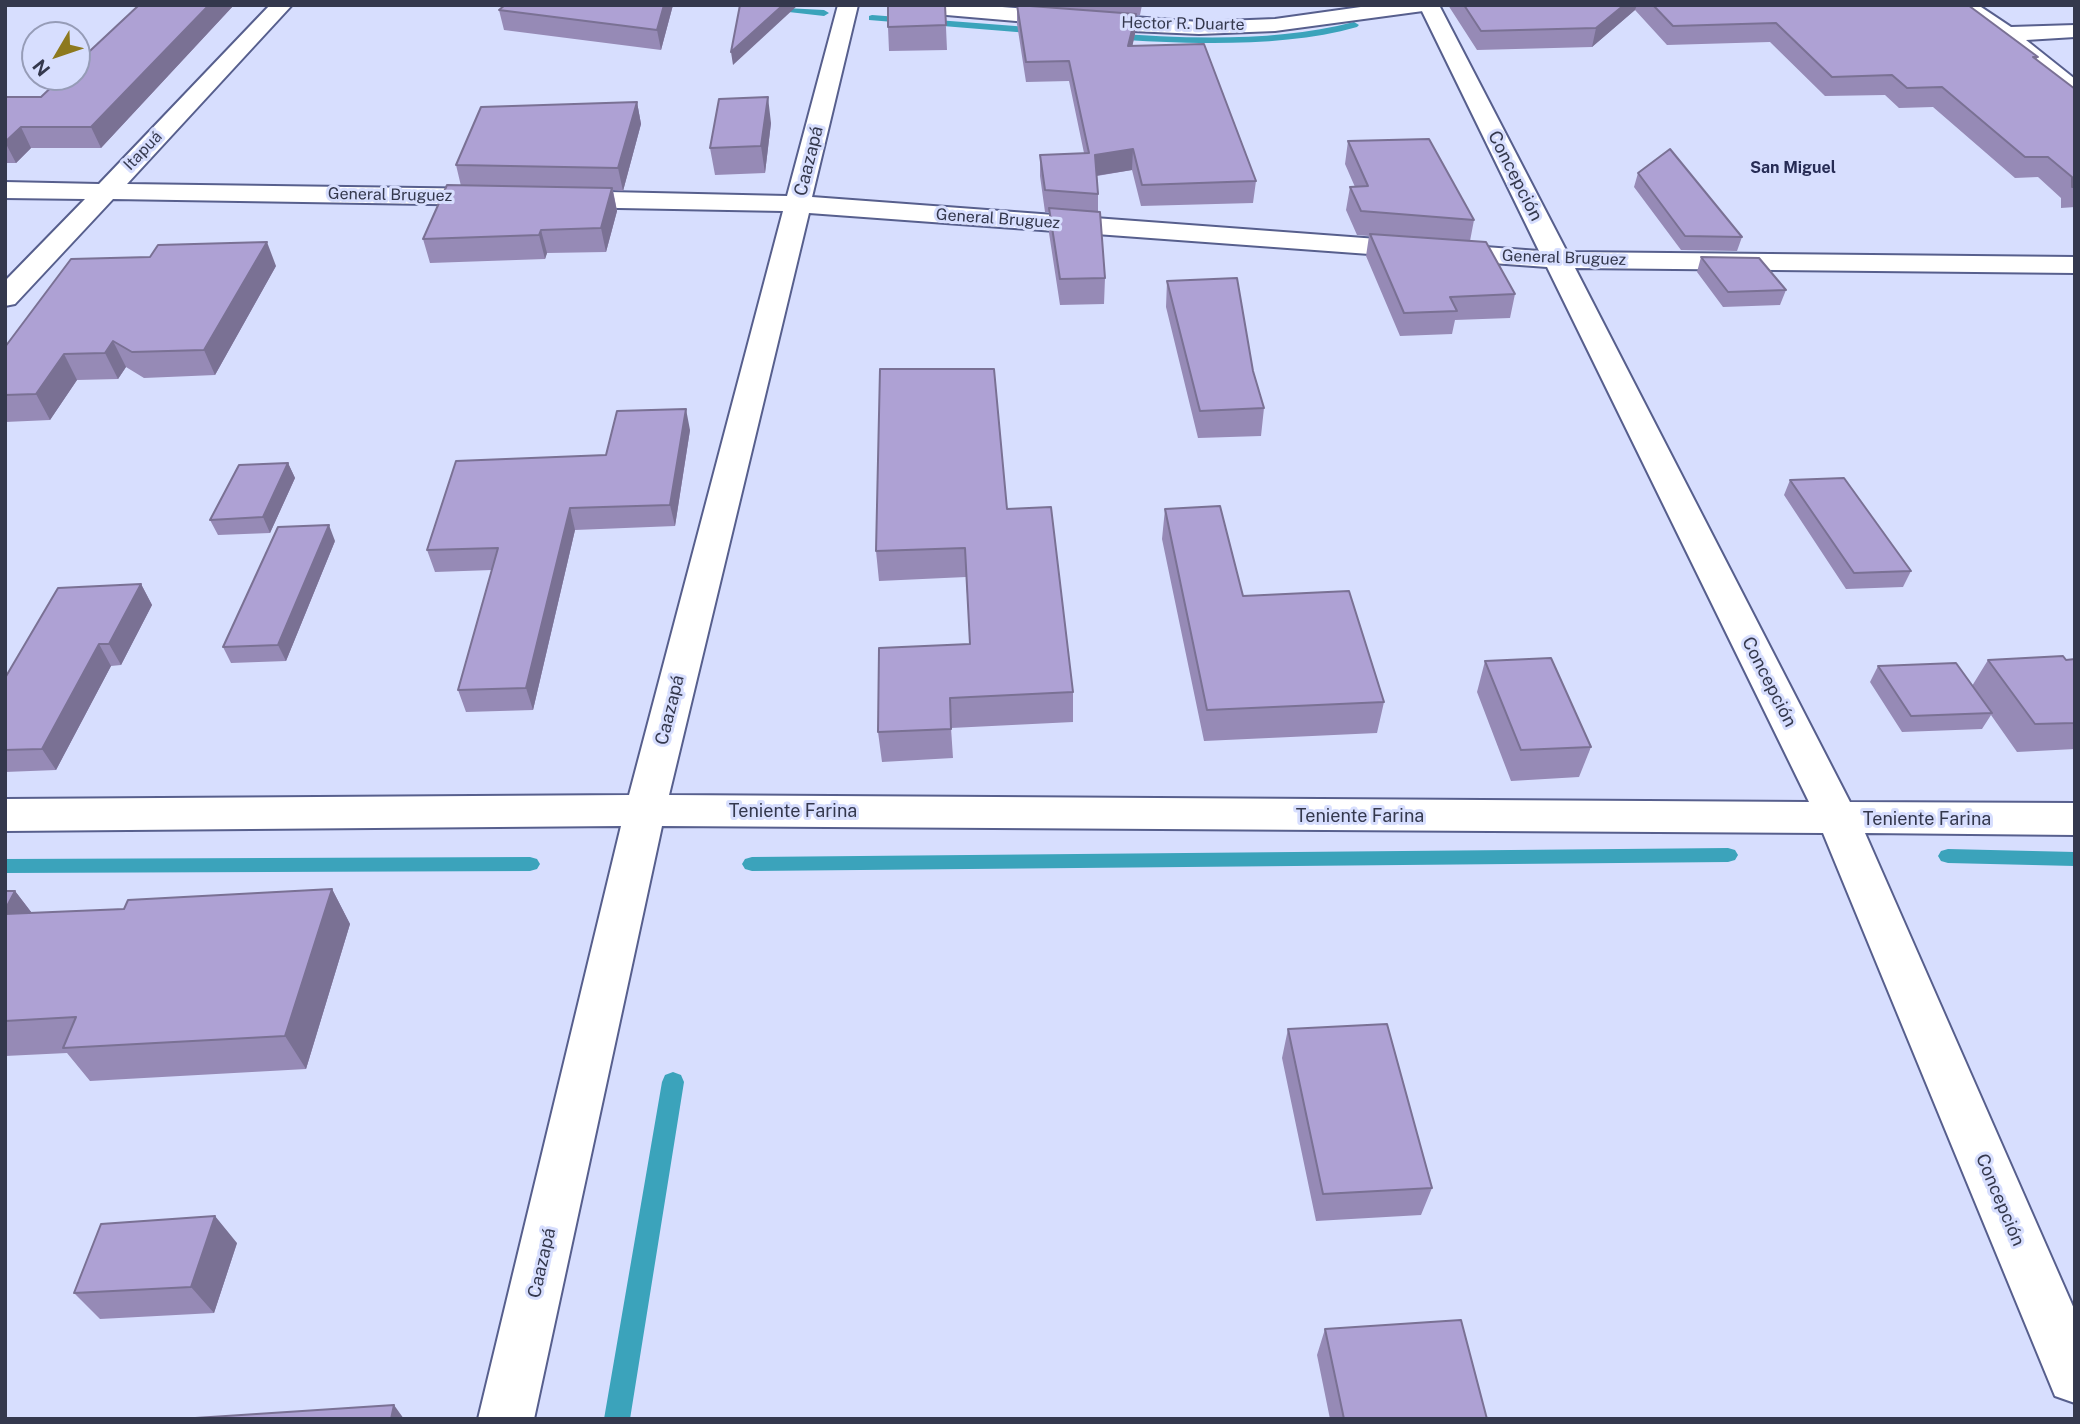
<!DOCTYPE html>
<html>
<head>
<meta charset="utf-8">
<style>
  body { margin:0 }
  #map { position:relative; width:2080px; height:1424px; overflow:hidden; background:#d7defe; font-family:"Public Sans",sans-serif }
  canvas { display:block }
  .frame { position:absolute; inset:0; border:7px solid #34384d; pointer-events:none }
  .north { position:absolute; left:21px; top:21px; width:70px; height:70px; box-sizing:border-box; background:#d7defe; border:2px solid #969cb7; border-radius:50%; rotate:231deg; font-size:19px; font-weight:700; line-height:28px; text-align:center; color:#34384d }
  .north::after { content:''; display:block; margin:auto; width:24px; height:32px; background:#8d791e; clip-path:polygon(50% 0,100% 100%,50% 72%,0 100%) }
</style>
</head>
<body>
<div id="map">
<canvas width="2080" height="1424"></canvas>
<div class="frame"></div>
<div class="north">N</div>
</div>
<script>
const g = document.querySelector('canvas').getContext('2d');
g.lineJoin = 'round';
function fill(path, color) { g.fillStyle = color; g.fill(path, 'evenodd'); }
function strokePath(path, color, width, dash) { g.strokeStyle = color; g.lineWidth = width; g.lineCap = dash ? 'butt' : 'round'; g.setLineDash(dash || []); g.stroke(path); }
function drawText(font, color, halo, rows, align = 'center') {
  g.font = font + ' "Public Sans",sans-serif'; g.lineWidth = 6; g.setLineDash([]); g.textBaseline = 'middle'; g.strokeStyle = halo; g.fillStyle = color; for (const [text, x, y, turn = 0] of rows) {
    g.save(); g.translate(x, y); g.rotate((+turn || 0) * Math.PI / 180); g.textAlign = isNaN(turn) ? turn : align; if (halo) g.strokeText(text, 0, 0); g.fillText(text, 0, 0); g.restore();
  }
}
const stream = new Path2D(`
  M727 5 824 10 829 13 824 16Z
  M872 15 1041 28 1046 31 1041 34 869 20V16Z
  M1354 22 1359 25 1357 27C1284 48 1186 44 1110 39L1105 36 1110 33C1188 39 1278 42 1354 22Z
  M1728 848 1735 850 1738 855 1735 860 1728 862 752 871 745 869 742 864 745 859 752 857Z
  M1948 849 2075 852V866L1948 863 1941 861 1938 856 1941 851Z
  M530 857 537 859 540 864 537 869 530 871 5 873V859Z
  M673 1072 681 1075 684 1082 630 1419H604L662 1082 665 1075Z`);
const street = new Path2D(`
  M270 5H292L127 184 493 189 502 192 506 197 502 202 493 205 113 199 15 304 5 306V281L85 199 5 198V182L99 184Z
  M838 5H858L812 197 1539 251 1419 5H1439L1567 252 2075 257V273L1575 268 1850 802 2075 803V835L1865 833 2075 1311V1403L2055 1396 1823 833 662 826 534 1419H478L621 826 5 831V799L629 795 783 211 564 207 555 204 551 199 555 194 564 191 787 196ZM809 213 1547 267 1809 802 669 795Z
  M1954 5H1978L2011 27 2075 25V37L2026 40 2075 79V98L2067 96Z`);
const secondary = new Path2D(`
  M890 5H976L1199 22 1275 19 1375 5H1433L1430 9 1423 11 1275 31 1199 34 1132 31 900 11 893 9Z`);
const wall = new Path2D(`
  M139 5H234L101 148H31L16 163H6L5 164V97H41Z
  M673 5 661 50 504 30 499 10Z
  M945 5 947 50 889 51 888 27Z
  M1014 5H1142L1140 15H1136L1135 34 1132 46 1256 181 1253 203 1141 206 1132 170 1097 176 1098 194V212L1105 278 1104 304 1060 305 1049 233V212H1045L1040 176V155L1084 153 1069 81 1026 82 1017 24V5Z
  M1448 5H1968L2038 57 2036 60 2075 89V207L2061 208V198L2038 177 2015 178 1933 107 1899 108 1885 95 1825 96 1770 42 1667 45 1635 10 1592 47 1477 50Z
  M637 102 641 124 623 191 613 190 617 211 606 252 547 253 545 259 430 263 423 239 461 186 456 165Z
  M771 123 765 173 715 175 710 148Z
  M1348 141 1474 220 1470 241 1515 294 1510 318 1455 320 1452 334 1400 336 1366 256 1369 236 1357 235 1346 210 1350 187H1355L1345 164Z
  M1638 173 1742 237 1737 251 1681 250 1634 187Z
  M1701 257 1786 290 1780 305 1723 307 1697 272Z
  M276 266 215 375 144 378 126 367 118 379 77 380 50 420 5 422V347Z
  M1167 281 1253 371 1264 408 1261 436 1198 438 1166 307Z
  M690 430 675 526 575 530 533 710 466 712 458 690 492 570 435 572 427 550 606 455Z
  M288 463 295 478 270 533 218 535 210 520Z
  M1790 480 1911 571 1903 587 1846 589 1784 495Z
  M1007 509 1073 692V722L951 728 953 758 882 762 878 732 970 644 966 577 879 581 876 551Z
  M1165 509 1243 596 1384 702 1377 733 1204 741 1162 539Z
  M335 541 286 661 231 663 223 647Z
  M141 584 152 605 121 665 111 666 56 770 5 772V678Z
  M2075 659V749L2017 752 1991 715 1982 729 1902 732 1870 682 1878 666 1972 686 1988 660Z
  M1485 661 1591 747 1579 777 1511 781 1477 692Z
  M332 889 350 924 306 1069 90 1081 67 1053 5 1056V891H15L32 913 124 909Z
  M1288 1029 1432 1188 1421 1215 1316 1221 1282 1058Z
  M237 1243 214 1313 100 1319 74 1293Z
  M1325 1329 1487 1419H1330L1317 1355Z`);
const shadedWall = new Path2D(`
  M209 5H234L101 148 91 127Z
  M664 5H673L661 50 657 30Z
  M783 5H798L733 65 731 52Z
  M1624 5H1637L1635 10 1592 47 1596 28Z
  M1136 14 1135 34 1128 66V46Z
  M768 97 771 123 765 173 761 146Z
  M637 102 641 124 623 191 618 168Z
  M21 127 31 148 16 163 5 142Z
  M1133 149 1132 170 1094 176 1095 155Z
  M612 188 617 211 606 252 601 228Z
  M541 230 547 253 545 259 539 235Z
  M267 242 276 266 215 375 204 350Z
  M113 341 126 367 118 379 105 353Z
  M64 354 77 380 50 420 36 394Z
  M686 409 690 430 675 526 670 505Z
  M288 463 295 478 270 533 263 517Z
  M570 508 575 530 533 710 526 688Z
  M329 525 335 541 286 661 278 645Z
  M141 584 152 605 121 665 109 644Z
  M99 644 111 666 56 770 42 749Z
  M332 889 350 924 306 1069 285 1036Z
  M15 891 41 925 5 916V910Z
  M215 1216 237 1243 214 1313 191 1287Z
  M394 1405 404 1419H391Z`);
const building = new Path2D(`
  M139 5H209L91 127H21L5 142V97H41L62 77H77V63Z
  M505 5H664L657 30 499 10Z
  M740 5H783L731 52Z
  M888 5H945L946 25 888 27Z
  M1017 5 1136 14 1128 46 1204 44 1256 181 1142 185 1133 149 1095 155 1098 194 1045 190 1040 155 1089 153 1069 61 1026 62Z
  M1464 5H1624L1596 28 1481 31Z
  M1653 5H1968L2038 57H2033L2075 89V187H2072V177L2048 157H2025L1942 87 1907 88 1892 75 1832 77 1776 23 1673 26Z
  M768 97 761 146 710 148 719 99Z
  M637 102 618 168 456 165 481 107Z
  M1429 139 1474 220 1361 211 1350 187 1368 186 1348 141Z
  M1670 149 1742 237 1685 236 1638 173Z
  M447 185 612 188 601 228 541 230 539 235 423 239Z
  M1049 208 1100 212 1105 278 1060 279Z
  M1370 234 1486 242 1515 294 1450 297 1457 311 1404 313Z
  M267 242 204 350 132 352 113 341 105 353 64 354 36 394 5 395V347L71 259 150 257 158 245Z
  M1701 257 1759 258 1786 290 1728 292Z
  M1237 278 1253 371 1264 408 1200 411 1167 281Z
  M880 369H994L1007 509 1051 507 1073 692 950 698 951 729 878 732 879 648 970 644 965 548 876 551Z
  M686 409 670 505 570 508 526 688 458 690 498 548 427 550 456 461 606 455 617 411Z
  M288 463 263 517 210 520 239 465Z
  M1844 478 1911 571 1854 573 1790 480Z
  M1220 506 1243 596 1349 591 1384 702 1207 710 1165 509Z
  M329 525 278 645 223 647 278 527Z
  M141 584 109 644H99L42 749 5 750V678L58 588Z
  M2063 656 2066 660 2075 659V723L2035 724 1988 660Z
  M1551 658 1591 747 1521 750 1485 661Z
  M1956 663 1992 713 1911 716 1878 666Z
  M332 889 285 1036 63 1048 76 1017 5 1021V914L124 909 128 900Z
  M5 891H15L5 910Z
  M1387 1024 1432 1188 1323 1194 1288 1029Z
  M215 1216 191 1287 74 1293 101 1224Z
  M1461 1320 1487 1419H1344L1325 1329Z
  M394 1405 391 1419H180Z`);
const farStreetnames = [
  ["Hector R. Duarte",1183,24,1],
  ["Itapuá",143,151,-46],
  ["General Bruguez",390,195,1],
  ["General Bruguez",998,219,4],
  ["General Bruguez",1564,258,2]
];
const farNeighbourhoodnames = [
  ["San Miguel",1793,168]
];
const streetNames = [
  ["Caazapá",809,161,-76],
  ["Concepción",1515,176,63],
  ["Concepción",1769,682,63],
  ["Caazapá",670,710,-76],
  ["Teniente Farina",793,811],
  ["Teniente Farina",1360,816],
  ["Teniente Farina",1927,819],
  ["Concepción",2000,1200,67],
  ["Caazapá",542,1263,-77]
];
fill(stream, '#3ba3bb');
strokePath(street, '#575f8d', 4);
strokePath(secondary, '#575f8d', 4);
fill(street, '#fff');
fill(secondary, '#fff');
fill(wall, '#968ab6');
fill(shadedWall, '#7a7194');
fill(building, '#aea1d4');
strokePath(building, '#7a7194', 2);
drawText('16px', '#34384d', '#d7defe', farStreetnames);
drawText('bold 16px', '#272c55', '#d7defe', farNeighbourhoodnames);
drawText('18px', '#34384d', '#d7defe', streetNames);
</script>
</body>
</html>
